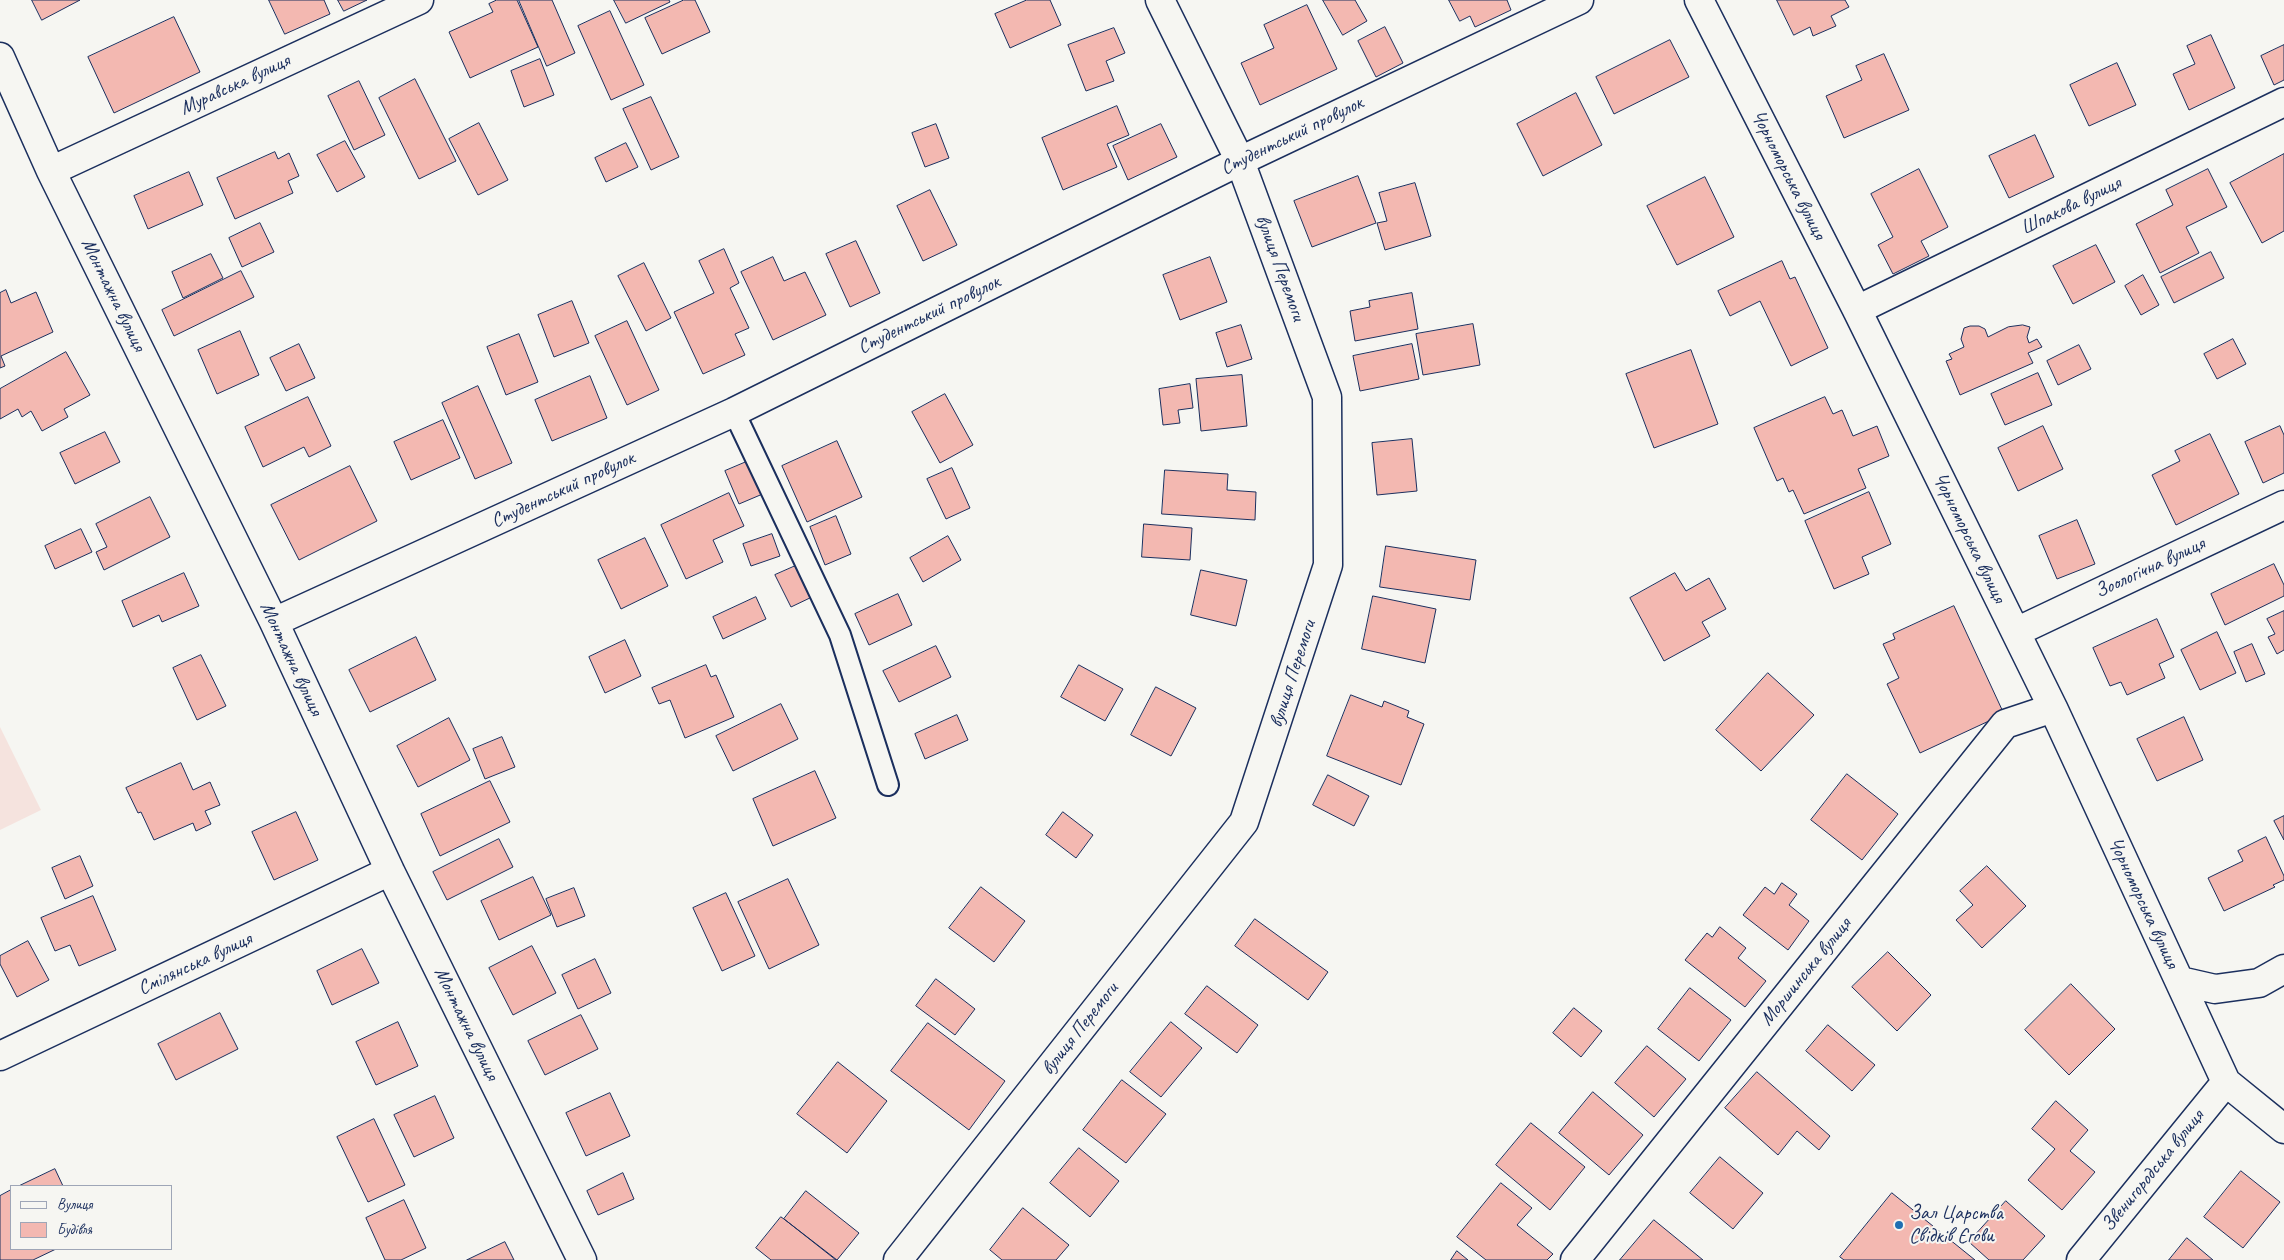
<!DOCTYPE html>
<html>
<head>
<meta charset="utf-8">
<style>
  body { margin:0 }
  #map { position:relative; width:2284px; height:1260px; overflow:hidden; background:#f6f6f2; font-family:Caveat,sans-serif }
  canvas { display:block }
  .legend { position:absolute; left:10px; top:1185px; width:162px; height:65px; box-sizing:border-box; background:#f6f6f2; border:1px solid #9ea6b7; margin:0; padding:6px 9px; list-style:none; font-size:15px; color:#1b2f5e }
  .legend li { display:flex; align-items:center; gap:10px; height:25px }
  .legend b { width:25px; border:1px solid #9ea6b7 }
</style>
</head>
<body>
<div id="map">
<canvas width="2284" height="1260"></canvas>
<ul class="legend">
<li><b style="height:6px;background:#f6f6f2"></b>Вулиця</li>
<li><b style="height:14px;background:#f3b8b1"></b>Будівля</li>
</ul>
</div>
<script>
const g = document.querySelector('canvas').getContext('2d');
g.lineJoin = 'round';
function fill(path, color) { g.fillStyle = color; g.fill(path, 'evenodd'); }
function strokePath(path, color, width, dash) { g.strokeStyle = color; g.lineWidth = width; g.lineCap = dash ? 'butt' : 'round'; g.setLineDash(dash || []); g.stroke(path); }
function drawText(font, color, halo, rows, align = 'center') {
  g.font = font + ' Caveat,sans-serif'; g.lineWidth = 4; g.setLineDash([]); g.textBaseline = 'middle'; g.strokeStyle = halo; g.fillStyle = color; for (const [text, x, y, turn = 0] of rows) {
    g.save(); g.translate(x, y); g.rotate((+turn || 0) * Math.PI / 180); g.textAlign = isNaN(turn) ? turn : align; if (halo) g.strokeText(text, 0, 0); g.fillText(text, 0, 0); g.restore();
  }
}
const built = new Path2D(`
  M0 727 41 810 0 830Z`);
const building = new Path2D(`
  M32 0H80L42 20Z
  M269 0H324L330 14 285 34Z
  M338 0H367L344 11Z
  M497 0H517L538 47 470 78 449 32 493 12 489 4Z
  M519 0H552L575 53 547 66Z
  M614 0H669L670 2 626 23Z
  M684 0H695L710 32 662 54 645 18Z
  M1027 0H1050L1061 25 1010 48 995 14Z
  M1323 0H1355L1367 21 1343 35Z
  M1449 0H1507L1511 10 1475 27 1470 16 1460 21Z
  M1777 0H1845L1849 7 1831 16 1836 26 1813 36 1810 27 1794 35Z
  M1307 5 1337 69 1260 105 1241 63 1274 48 1264 25Z
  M610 11 644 85 611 100 578 26Z
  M174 17 200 72 114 113 88 57Z
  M1385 27 1403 63 1376 77 1358 41Z
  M1114 28 1125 53 1106 61 1114 81 1086 91 1068 45Z
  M2211 35 2235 88 2189 110 2173 74 2195 64 2187 46Z
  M1670 40 1689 77 1614 114 1596 77Z
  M2284 45V80L2274 85 2261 56Z
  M1884 54 1909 110 1844 138 1826 96 1862 80 1856 66Z
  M540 59 554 95 524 107 511 71Z
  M2117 63 2136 105 2089 126 2070 85Z
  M415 79 456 161 419 179 379 98Z
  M359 81 385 135 354 150 328 96Z
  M1576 93 1602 145 1543 176 1517 124Z
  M651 97 679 157 651 170 623 109Z
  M1117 106 1129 135 1107 144 1117 167 1063 190 1042 138Z
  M479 123 508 180 478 195 449 139Z
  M936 124 949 158 925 167 912 133Z
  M1161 124 1177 157 1128 180 1113 146Z
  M2035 135 2054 177 2009 198 1989 156Z
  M345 141 365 177 337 192 317 155Z
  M626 143 638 167 606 182 595 158Z
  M275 152 278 159 289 153 299 176 288 181 293 193 235 219 217 178Z
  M2284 154V231L2262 243 2230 183Z
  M1919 169 1948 227 1921 241 1929 256 1893 274 1878 245 1893 237 1871 194Z
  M2208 169 2227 207 2186 227 2199 253 2160 273 2136 224 2173 205 2166 190Z
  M189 172 203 205 148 229 134 196Z
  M1358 176 1376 223 1312 247 1294 201Z
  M1705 177 1734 237 1677 265 1647 206Z
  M1415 183 1431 236 1385 250 1377 223 1387 221 1379 193Z
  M930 190 957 245 923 261 897 206Z
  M260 223 274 252 242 267 229 238Z
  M856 241 880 293 850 307 826 254Z
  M2096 245 2115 282 2073 304 2053 266Z
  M724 249 739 283 730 288 749 328 735 334 745 355 703 374 674 312 714 293 699 261Z
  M2211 252 2224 278 2174 303 2161 277Z
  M211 254 223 278 183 298 172 272Z
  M773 257 784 281 805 272 826 315 773 340 741 272Z
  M1210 257 1227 302 1180 320 1163 275Z
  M1782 261 1790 279 1795 277 1828 348 1791 366 1760 301 1730 316 1718 291Z
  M644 263 671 318 646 331 618 276Z
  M241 271 254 297 174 336 162 310Z
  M2143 275 2159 305 2141 315 2125 286Z
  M6 290 11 303 36 292 53 332 1 356 5 366 0 368V293Z
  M1412 293 1418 329 1355 341 1350 311 1370 307 1369 301Z
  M572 301 589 343 554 357 538 315Z
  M627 321 659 390 627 405 595 336Z
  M1473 324 1480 365 1423 375 1416 334Z
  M1241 325 1252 359 1227 367 1216 333Z
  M2023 325 2030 327 2027 337 2029 343 2037 339 2042 347 2028 353 2033 363 1960 395 1946 361 1952 359 1949 354 1964 347 1961 339 1964 328 1970 326H1979L1985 329 1988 337 2008 327Z
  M240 331 259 375 217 394 198 350Z
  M519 334 538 382 506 395 487 347Z
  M2233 339 2246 364 2217 379 2204 354Z
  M299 344 315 378 286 391 270 358Z
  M1412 344 1419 379 1360 391 1353 356Z
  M2079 345 2091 369 2058 385 2047 361Z
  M1691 350 1718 424 1654 448 1626 374Z
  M66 352 90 395 64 409 68 417 42 431 31 411 22 417 18 409 0 419V389Z
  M2038 373 2052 405 2005 425 1991 394Z
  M1242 375 1247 426 1201 431 1196 379Z
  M590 376 607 418 552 441 535 400Z
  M1190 384 1193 408 1178 410 1180 423 1163 425 1159 389Z
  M478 386 512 463 475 479 442 403Z
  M945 394 973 445 940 463 912 412Z
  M308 397 331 446 309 457 304 447 263 467 245 427Z
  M1825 397 1833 414 1842 410 1853 436 1877 426 1889 456 1858 469 1866 488 1804 514 1793 490 1789 492 1783 478 1777 481 1754 428Z
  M443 420 460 458 411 480 394 442Z
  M2043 426 2063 469 2018 491 1998 448Z
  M2280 426 2284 435V473L2263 483 2245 442Z
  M105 432 120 462 75 484 60 453Z
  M2210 434 2239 494 2176 525 2152 475 2180 461 2175 451Z
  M1412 439 1417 491 1377 495 1372 443Z
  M837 441 862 497 807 522 782 466Z
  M751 460 765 493 739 504 725 471Z
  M350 466 377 521 299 560 271 505Z
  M952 468 970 508 946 519 927 479Z
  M1165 470 1228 474 1227 490 1256 492 1255 520 1162 514Z
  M1869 492 1891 544 1862 557 1869 574 1834 589 1805 521Z
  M729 493 744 526 713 540 723 562 686 579 661 525Z
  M150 497 170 537 104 570 96 552 107 547 96 524Z
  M836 516 851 554 825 565 810 527Z
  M2077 520 2095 564 2057 579 2039 536Z
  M1144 524 1192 528 1190 560 1142 557Z
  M81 529 92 552 55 569 45 546Z
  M772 534 780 556 751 566 743 544Z
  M948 536 961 560 923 582 910 558Z
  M645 538 668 586 621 609 598 560Z
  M1386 546 1476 560 1470 600 1380 587Z
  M800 564 814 596 791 607 775 575Z
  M2274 564 2284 585V596L2225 625 2211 594Z
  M1201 570 1247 580 1236 626 1191 615Z
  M184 573 199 606 162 622 159 615 133 627 122 601Z
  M1675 573 1686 591 1709 578 1726 609 1702 622 1710 636 1664 661 1630 598Z
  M898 594 912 625 869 645 855 614Z
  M1373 596 1436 609 1425 663 1362 649Z
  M756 597 766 619 723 639 713 617Z
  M1954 606 2004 714 1920 753 1887 684 1899 678 1883 644 1895 639 1893 634Z
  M2284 611V650L2277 654 2268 637 2275 634 2267 619Z
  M2157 619 2174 657 2159 664 2165 678 2127 695 2121 682 2110 686 2093 648Z
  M2217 632 2236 673 2200 690 2181 650Z
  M416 637 436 680 370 712 349 670Z
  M625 640 641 676 605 693 589 657Z
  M2252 644 2265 674 2246 682 2234 652Z
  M936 646 951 677 899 702 883 671Z
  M201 655 226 706 197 720 173 668Z
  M706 665 711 677 716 675 734 717 685 738 670 700 659 704 652 688Z
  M1079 665 1123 689 1105 721 1061 697Z
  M1768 673 1814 715 1761 771 1716 730Z
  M1156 687 1196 708 1171 756 1131 735Z
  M1351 695 1382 707 1384 701 1409 711 1407 717 1424 724 1401 785 1327 756Z
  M781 704 798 739 733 771 716 736Z
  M957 715 968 740 925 759 915 734Z
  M2184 717 2203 760 2157 781 2137 739Z
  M449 718 470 760 418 787 397 746Z
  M502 737 515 767 485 779 473 749Z
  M181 763 193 790 210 782 220 805 205 811 211 824 196 831 193 823 154 840 141 812 138 813 126 788Z
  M815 771 836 818 773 846 753 799Z
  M1847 774 1898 814 1862 860 1811 820Z
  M1328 775 1369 796 1354 826 1313 805Z
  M490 781 510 822 440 856 421 814Z
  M296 812 318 860 274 880 252 832Z
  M1063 812 1093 835 1076 858 1046 835Z
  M2284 816V840L2274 821Z
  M2266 837 2284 876V880L2273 885 2275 887 2224 911 2208 878 2243 861 2238 851Z
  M499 839 513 867 447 900 433 872Z
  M80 856 93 886 65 899 52 868Z
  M1987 866 2026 906 1982 948 1956 920 1973 905 1960 891Z
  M533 877 551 915 499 940 481 901Z
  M788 879 819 945 769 969 738 902Z
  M1782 883 1797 894 1789 905 1809 921 1788 950 1743 915 1765 887 1774 894Z
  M981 887 1025 921 994 962 949 928Z
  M574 888 585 916 557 927 546 899Z
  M726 893 755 956 722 971 693 908Z
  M93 896 116 950 79 966 70 945 55 951 41 918Z
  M1255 919 1328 972 1308 1000 1235 946Z
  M1720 927 1746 948 1738 958 1766 981 1745 1007 1685 960 1707 933 1712 937Z
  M28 941 49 980 17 997 0 964V956Z
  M532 946 556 993 513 1015 489 968Z
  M362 949 379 983 332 1005 317 971Z
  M1888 952 1931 995 1897 1031 1852 987Z
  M595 959 611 993 578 1009 562 975Z
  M936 979 975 1009 955 1035 916 1006Z
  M2071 984 2115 1029 2069 1075 2025 1030Z
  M1207 986 1258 1025 1237 1053 1185 1014Z
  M1690 988 1731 1020 1699 1061 1658 1029Z
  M1574 1008 1602 1031 1581 1057 1553 1033Z
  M220 1013 238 1049 176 1080 158 1044Z
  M581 1015 598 1049 545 1075 528 1041Z
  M398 1022 418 1066 376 1085 356 1042Z
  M1171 1022 1202 1048 1161 1097 1130 1072Z
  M928 1023 1005 1081 969 1130 891 1071Z
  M1828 1025 1875 1065 1852 1091 1806 1051Z
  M1647 1046 1686 1079 1654 1117 1615 1083Z
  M838 1062 887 1101 847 1153 797 1114Z
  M1757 1072 1830 1136 1819 1150 1797 1131 1778 1155 1725 1108Z
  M1122 1080 1166 1114 1126 1163 1083 1130Z
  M1593 1092 1643 1135 1609 1175 1559 1133Z
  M610 1093 630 1136 586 1156 566 1113Z
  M435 1096 454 1138 414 1157 394 1115Z
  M2056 1101 2088 1130 2070 1151 2095 1172 2062 1210 2028 1180 2055 1149 2032 1129Z
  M374 1119 405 1185 368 1202 337 1137Z
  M1531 1123 1585 1167 1550 1210 1496 1165Z
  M1079 1148 1119 1181 1090 1217 1050 1183Z
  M1720 1157 1763 1193 1733 1229 1690 1193Z
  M55 1169 63 1186H19Z
  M2241 1171 2280 1202 2243 1248 2204 1217Z
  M623 1173 634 1199 598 1215 587 1191Z
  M1501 1183 1532 1208 1517 1225 1553 1254 1547 1260H1486L1457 1237Z
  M11 1190V1249H56L33 1260H0V1196Z
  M806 1191 859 1233 837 1260 784 1219Z
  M1892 1193 1975 1260H1844L1840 1257Z
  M404 1200 426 1248 401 1260H385L366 1218Z
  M2006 1201 2045 1236 2023 1260H1989L1969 1242Z
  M1023 1208 1069 1245 1056 1260H1002L990 1250Z
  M781 1217 784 1219 836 1260H771L756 1248Z
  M1654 1220 1703 1260H1620Z
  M2187 1238 2213 1260H2169Z
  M505 1242 514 1260H467Z
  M1457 1251 1468 1260H1451Z`);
const service = new Path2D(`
  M734 412 840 635 888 785`);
const minor = new Path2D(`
  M1699 0 1857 310 2053 708 2226 1082 2284 1129
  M0 57 51 171 274 622 390 871 582 1260
  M51 171 419 0
  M1857 310 2284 102
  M274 622 734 412 1240 161 1579 0
  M2016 632 2284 505
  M2180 981 2215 989 2259 983 2284 969
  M0 1056 390 871
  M898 1260 1244 822 1328 565 1327 397 1240 161 1160 0
  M1575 1260 2005 724 2053 708
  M2081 1260 2226 1082`);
const markers = [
  [1899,1225,5,"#1f6fb2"]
];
const streetNames = [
  ["Муравська вулиця",235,85,-25],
  ["Студентський провулок",1292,136,-26],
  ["Чорноморська вулиця",1788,175,63],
  ["Шпакова вулиця",2071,206,-26],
  ["вулиця Перемоги",1280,268,70],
  ["Монтажна вулиця",113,295,64],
  ["Студентський провулок",929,315,-26],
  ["Студентський провулок",563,490,-25],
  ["Чорноморська вулиця",1969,538,64],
  ["Зоологічна вулиця",2150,568,-25],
  ["Монтажна вулиця",291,659,65],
  ["вулиця Перемоги",1293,674,-72],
  ["Чорноморська вулиця",2143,903,65],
  ["Смілянська вулиця",195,964,-25],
  ["Моршинська вулиця",1806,972,-51],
  ["Монтажна вулиця",466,1024,64],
  ["вулиця Перемоги",1080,1029,-52],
  ["Звенигородська вулиця",2153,1171,-51]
];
const poiNames = [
  ["Зал Царства",1909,1214],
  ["Свідків Єгови",1909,1237]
];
fill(built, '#f5e3de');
fill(building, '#f3b8b1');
strokePath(building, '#1b2f5e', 1);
strokePath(service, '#1b2f5e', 24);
strokePath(minor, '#1b2f5e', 31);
strokePath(service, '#f6f6f2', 20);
strokePath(minor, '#f6f6f2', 28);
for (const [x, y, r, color] of markers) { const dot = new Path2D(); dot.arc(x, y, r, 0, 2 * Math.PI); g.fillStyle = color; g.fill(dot); strokePath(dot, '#f6f6f2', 2); }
drawText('20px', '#1b2f5e', '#f6f6f2', streetNames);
drawText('20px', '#1b2f5e', '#f6f6f2', poiNames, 'left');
</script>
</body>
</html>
